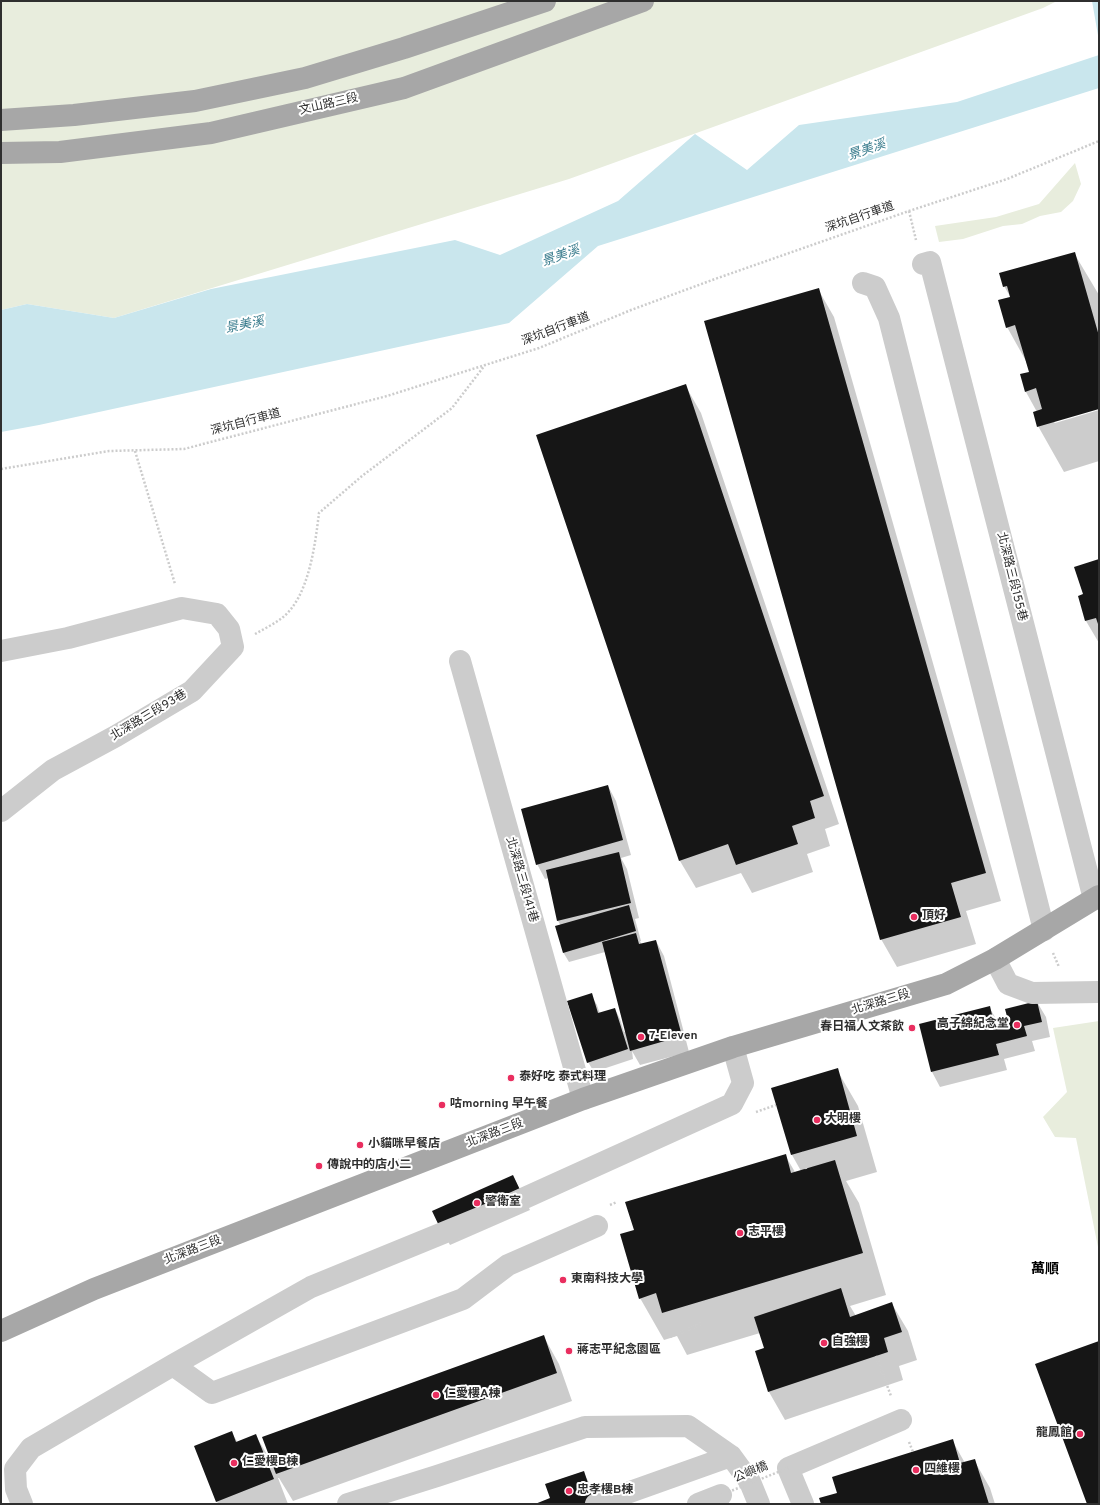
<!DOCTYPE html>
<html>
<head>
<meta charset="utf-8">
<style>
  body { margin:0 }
  #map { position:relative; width:1100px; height:1505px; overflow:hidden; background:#fff; font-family:Overpass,sans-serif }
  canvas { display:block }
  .frame { position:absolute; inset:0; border:2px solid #2f2f2f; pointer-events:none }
</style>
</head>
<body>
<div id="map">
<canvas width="1100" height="1505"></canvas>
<div class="frame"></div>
</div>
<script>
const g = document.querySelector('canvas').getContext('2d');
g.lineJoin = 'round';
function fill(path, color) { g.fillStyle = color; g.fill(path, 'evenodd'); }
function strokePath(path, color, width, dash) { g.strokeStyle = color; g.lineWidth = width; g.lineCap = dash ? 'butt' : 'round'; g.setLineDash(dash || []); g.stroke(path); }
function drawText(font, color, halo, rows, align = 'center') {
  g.font = font + ' Overpass,"Noto Sans TC",sans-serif'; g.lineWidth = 4; g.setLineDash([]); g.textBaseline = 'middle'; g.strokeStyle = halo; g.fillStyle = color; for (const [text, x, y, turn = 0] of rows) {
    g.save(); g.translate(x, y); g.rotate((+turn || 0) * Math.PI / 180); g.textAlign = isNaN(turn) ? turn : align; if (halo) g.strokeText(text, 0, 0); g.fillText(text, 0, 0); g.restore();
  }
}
const green = new Path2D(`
  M1 1H1057L1043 8 569 179 114 318 27 304 1 310Z
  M1075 163 1081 184 1073 201 1061 212 1040 216 1022 224 1003 226 963 239 939 242 935 226 996 217 1039 204Z
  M1099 1021V1252L1076 1138 1055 1137 1043 1117 1067 1092 1053 1028Z`);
const water = new Path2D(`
  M1092 1H1099V41Z
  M1099 55V88L598 246 509 323 39 425 1 432V310L27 304 114 318 211 289 455 240 500 255 618 201 695 134 747 170 799 125 957 102Z`);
const shadow = new Path2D(`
  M1074 253 1099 295V407L1053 421 1055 423 1099 410V461L1064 472 1038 426 1037 412 1026 392 1030 373 1026 361 1007 327 1011 298 1004 286Z
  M818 289 834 317 1001 901 966 911 976 944 897 967 881 939Z
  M685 385 701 413 839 824 825 829 830 846 807 854 813 872 752 893 741 873 696 888 680 861 537 436Z
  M1099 560V643L1086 621 1079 597 1084 595Z
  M608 786 616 801 631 855 621 858 627 869 639 918 635 919 641 941H640L642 945 656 941 664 956 689 1052 640 1065 632 1051 633 1059 594 1072 588 1062 591 995 597 1005 600 1014 615 1009 620 1019 624 1032 626 1031 605 952 569 962 563 952 561 926 558 921 549 878 545 879 537 864Z
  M1037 1002 1046 1017 1050 1037 1032 1041 1035 1051 1004 1059 1007 1070 940 1087 932 1072 989 1007 998 1022 999 1028 1010 1025Z
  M837 1070 858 1106 877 1172 846 1181 859 1203 886 1295 850 1306 856 1316 892 1304 908 1331 917 1360 899 1366 903 1380 785 1420 769 1392 756 1352 765 1349 760 1333 687 1355 677 1336 664 1340 640 1298 635 1231 785 1155 795 1172 801 1171 792 1155Z
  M513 1176 530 1210 450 1245 442 1230Z
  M544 1337 559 1364 572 1401 293 1501 279 1478H278L288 1504H218L217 1501 232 1433 238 1443 256 1436 272 1463Z
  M952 1440 965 1463 974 1460 990 1488 995 1504H822L838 1493Z
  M583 1472 599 1500 538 1504 551 1498Z`);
const building = new Path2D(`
  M1075 252 1099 336V409L1037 427 1033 412 1042 409 1036 388 1025 392 1020 374 1029 372 1015 325 1006 328 998 300 1010 297 1007 286 1003 287 999 273Z
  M819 288 986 873 951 883 961 917 880 940 704 321Z
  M686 384 824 796 810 801 815 818 792 826 798 844 736 865 728 844 679 861 536 435Z
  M1099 559V627L1096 618 1085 621 1078 596 1083 594 1074 567Z
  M608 785 623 840 536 865 521 809Z
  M619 852 631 903 557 921 546 870Z
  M629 905 636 931 563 953 555 926Z
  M636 933 639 944 656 940 682 1036 630 1051 602 942Z
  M592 993 598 1013 615 1008 628 1049 587 1063 567 1001Z
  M1037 1001 1042 1022 1024 1026 1027 1036 996 1044 999 1055 931 1072 919 1024 990 1006 995 1028 1009 1024 1005 1009Z
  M838 1068 857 1136 791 1155 771 1088Z
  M786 1154 791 1173 835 1160 863 1253 662 1313 656 1293 639 1299 620 1234 634 1230 625 1202Z
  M513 1175 522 1194 441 1230 432 1211Z
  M841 1288 850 1317 892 1302 902 1332 884 1338 888 1352 768 1392 755 1351 764 1348 754 1317Z
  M544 1335 557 1373 276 1474 262 1437Z
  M1099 1341V1504H1087L1035 1364Z
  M232 1431 236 1442 256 1434 274 1479 216 1502 194 1446Z
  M953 1439 960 1463 975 1459 989 1504H821L819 1498 837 1493 832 1477Z
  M584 1471 595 1504H535L550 1498 545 1484Z`);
const path = new Path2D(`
  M909 211 916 240
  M135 451 175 584
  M1 469 109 451 184 449 387 396 539 348 631 310 715 279 909 211 1007 179 1099 141
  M255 634C264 629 274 624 282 618 309 597 315 545 319 513L362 476 452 408 485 365
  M1053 953 1059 967
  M756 1112 776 1105
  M802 1152 806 1169
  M610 1205 617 1202
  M670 1337 703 1323
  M876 1356 891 1396
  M909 1442 913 1452`);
const minor = new Path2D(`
  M923 264 930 262 1094 899
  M863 283 875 287 889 318 1044 930
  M1 651 68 638 182 608 217 614 229 629 233 647 192 691 116 736 53 770 1 811
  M460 661 583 1099
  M995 959 1008 984 1032 993 1099 992
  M173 1365 212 1393 463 1299 508 1265 597 1226
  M22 1504 16 1489 15 1469 31 1448 173 1365 311 1287 487 1215 732 1104 743 1083 733 1047
  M348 1504 437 1476 585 1427 688 1426 731 1456 750 1482 759 1504
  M596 1504 731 1456
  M698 1504 721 1495
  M803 1504 788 1468 901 1420`);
const major = new Path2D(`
  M1 120 74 115 195 101 305 78 404 48 545 1
  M1 153 60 152 211 133 404 88 643 1
  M1 1331 94 1289 583 1099 733 1047 946 984 995 959 1099 896`);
const pathBridge = new Path2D(`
  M721 1495 788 1468`);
const markers = [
  [914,917,4,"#e92e5f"],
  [1017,1025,4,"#e92e5f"],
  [912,1028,4,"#e92e5f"],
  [641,1037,4,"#e92e5f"],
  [511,1078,4,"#e92e5f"],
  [442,1105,4,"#e92e5f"],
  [817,1120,4,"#e92e5f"],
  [360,1145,4,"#e92e5f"],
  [319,1166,4,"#e92e5f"],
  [477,1203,4,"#e92e5f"],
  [740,1233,4,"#e92e5f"],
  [563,1280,4,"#e92e5f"],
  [824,1343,4,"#e92e5f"],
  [569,1351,4,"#e92e5f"],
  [436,1395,4,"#e92e5f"],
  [1080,1434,4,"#e92e5f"],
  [234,1463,4,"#e92e5f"],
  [916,1470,4,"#e92e5f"],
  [569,1491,4,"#e92e5f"]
];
const streetNames = [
  ["文山路三段",329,105,-13],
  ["深坑自行車道",860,218,-19],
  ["深坑自行車道",556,330,-21],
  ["深坑自行車道",246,423,-15],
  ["北深路三段155巷",1011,577,76],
  ["北深路三段93巷",149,716,-31],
  ["北深路三段141巷",521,880,74],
  ["北深路三段",881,1003,-17],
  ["北深路三段",495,1134,-21],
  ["北深路三段",193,1251,-21],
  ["公嶼橋",751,1473,-22]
];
const poiNames = [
  ["頂好",922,917],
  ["高子綿紀念堂",1009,1025,"right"],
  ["春日福人文茶飲",904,1028,"right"],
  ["7-Eleven",649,1037],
  ["泰好吃 泰式料理",519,1078],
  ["咕morning 早午餐",450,1105],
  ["大明樓",825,1120],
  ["小貓咪早餐店",368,1145],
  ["傳說中的店小二",327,1166],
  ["警衛室",485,1203],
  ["志平樓",748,1233],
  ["東南科技大學",571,1280],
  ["自強樓",832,1343],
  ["蔣志平紀念園區",577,1351],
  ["仁愛樓A棟",444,1395],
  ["龍鳳館",1072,1434,"right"],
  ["仁愛樓B棟",242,1463],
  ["四維樓",924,1470],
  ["忠孝樓B棟",577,1491]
];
const waterNames = [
  ["景美溪",867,151,-19],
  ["景美溪",561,257,-19],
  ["景美溪",245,326,-11]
];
const quarterNames = [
  ["萬順",1045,1270]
];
fill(green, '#e8eddd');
fill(water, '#c9e6ed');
fill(shadow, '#0003');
fill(building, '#161616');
strokePath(path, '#ccc', 2.5, [2, 2]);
strokePath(minor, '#ccc', 22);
strokePath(major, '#a7a7a7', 22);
strokePath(pathBridge, '#ccc', 2.5, [2, 2]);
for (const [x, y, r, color] of markers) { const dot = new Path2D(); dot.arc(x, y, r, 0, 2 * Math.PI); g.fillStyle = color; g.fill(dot); strokePath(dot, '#fff', 1.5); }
drawText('12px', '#2f2f2f', '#fff', streetNames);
drawText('bold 12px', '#2f2f2f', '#fff', poiNames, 'left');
drawText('italic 13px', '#397c8d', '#fff', waterNames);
drawText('bold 14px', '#000', '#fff', quarterNames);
</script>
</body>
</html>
